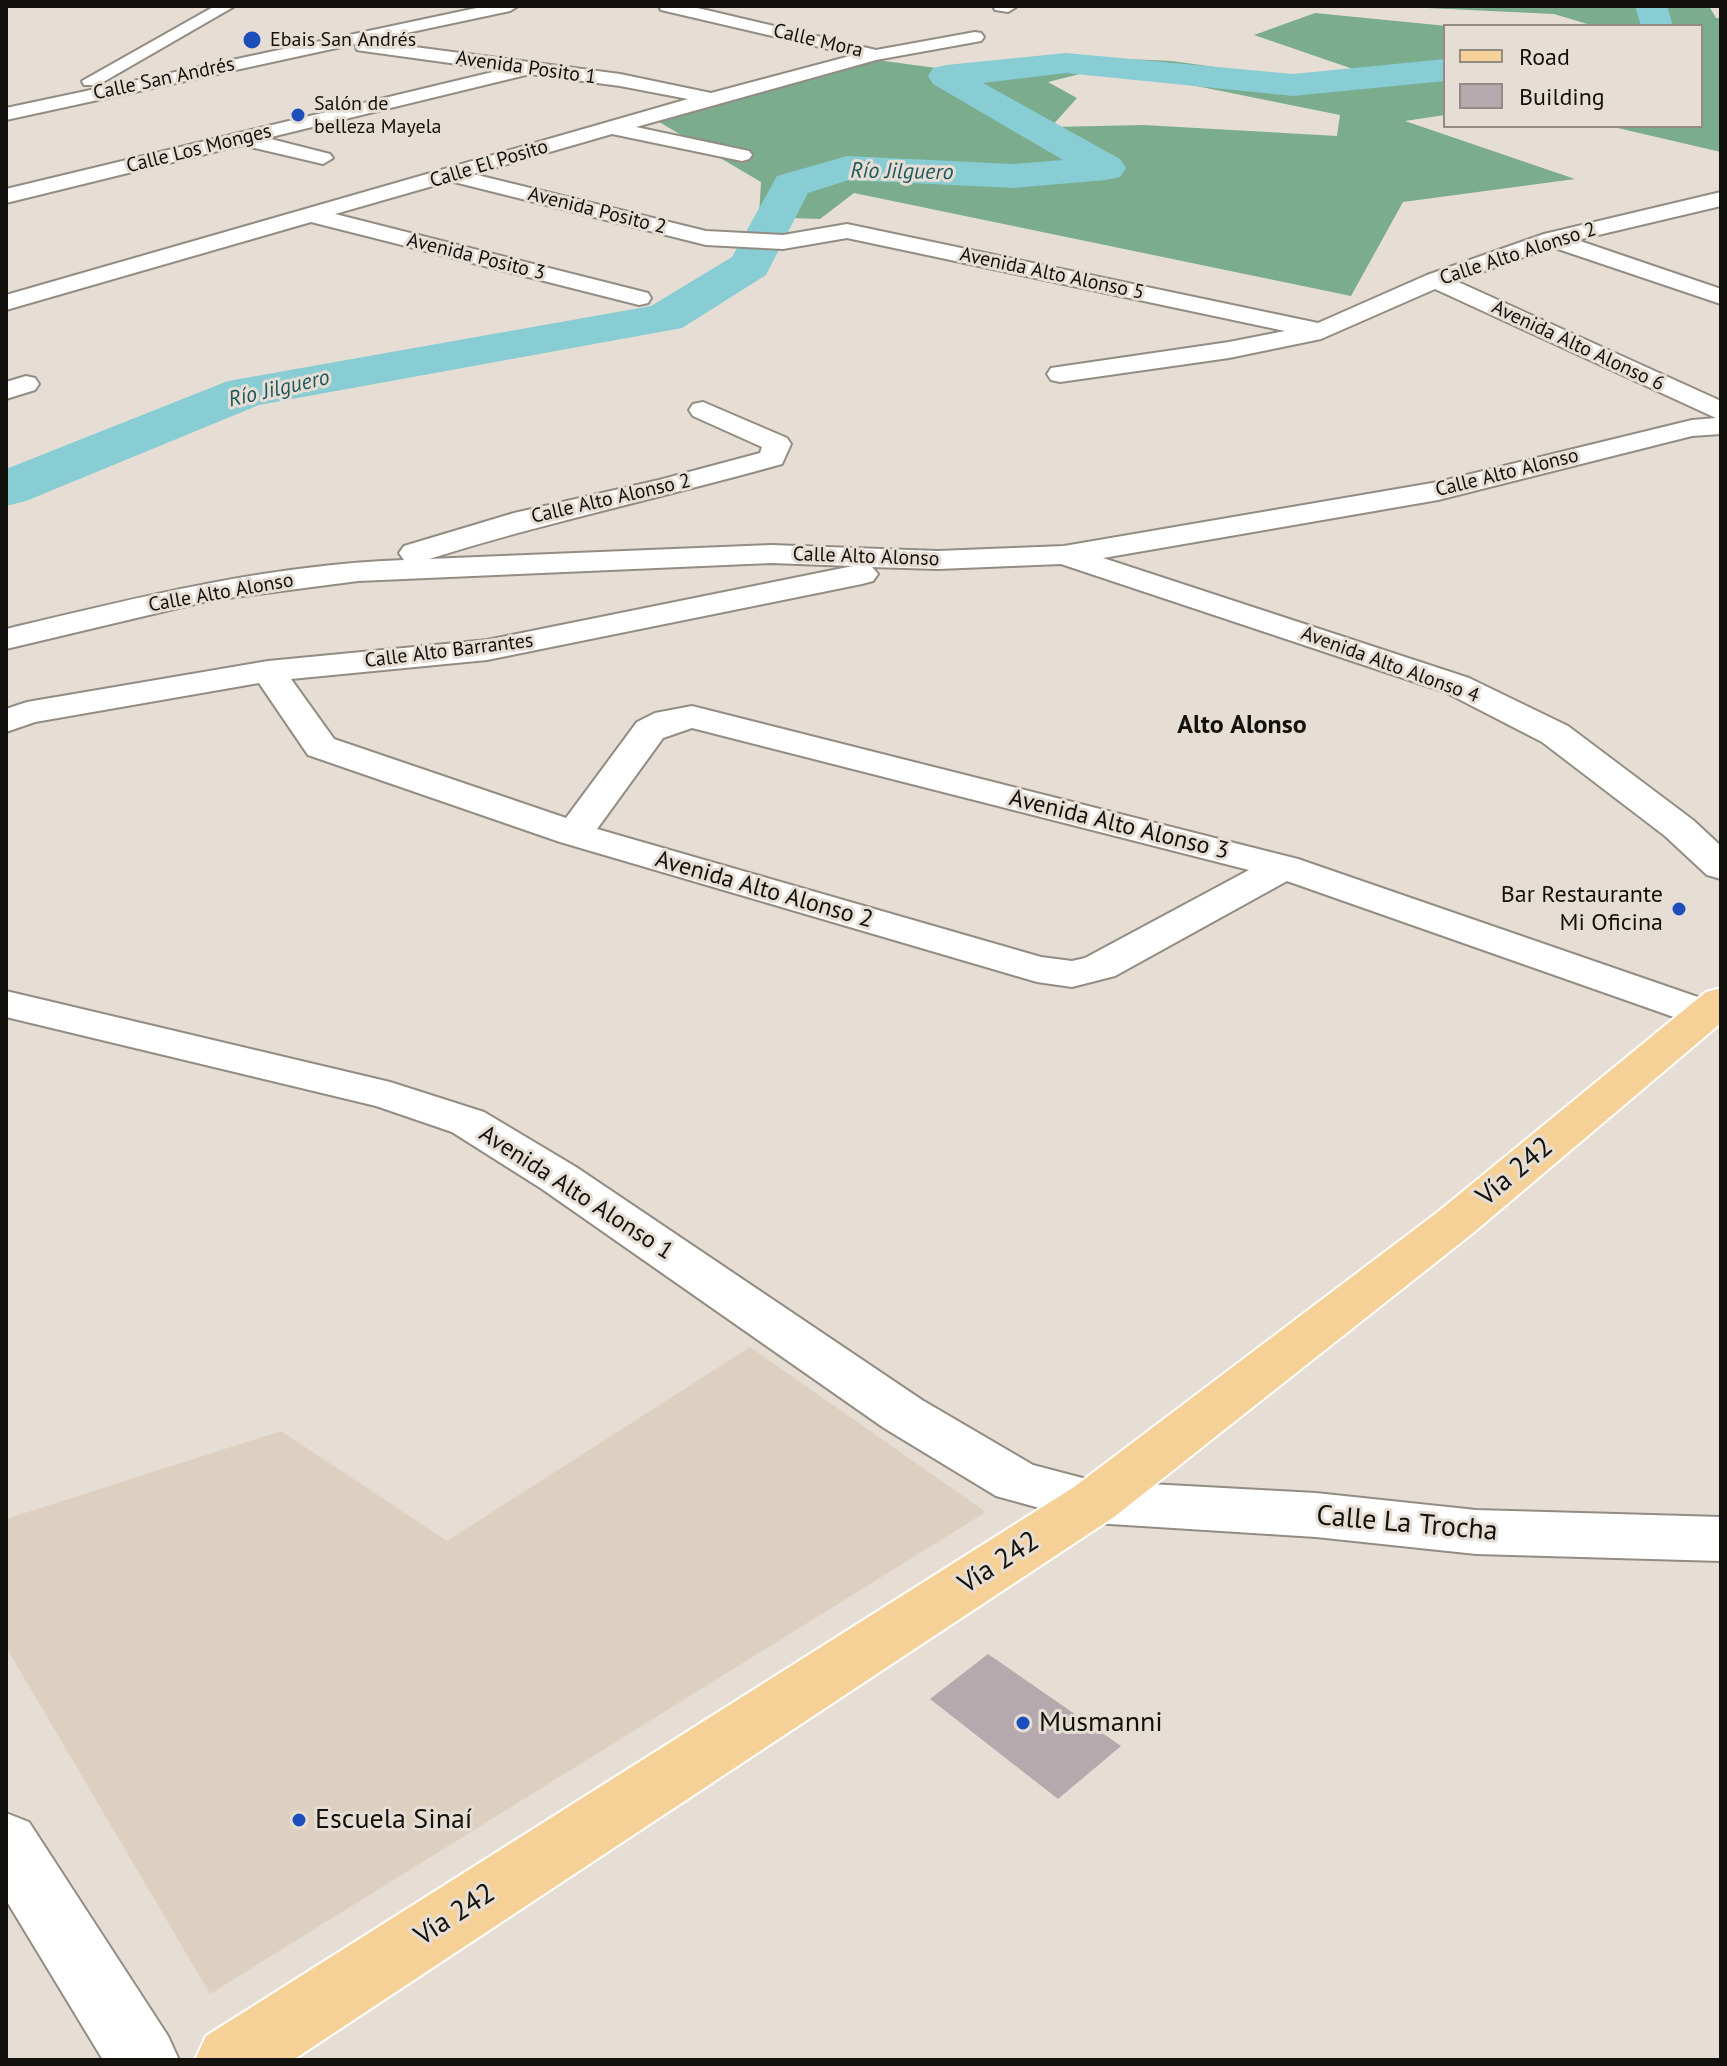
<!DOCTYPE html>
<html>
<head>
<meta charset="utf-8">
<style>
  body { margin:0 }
  #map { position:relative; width:1727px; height:2066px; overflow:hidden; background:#e6ded4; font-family:"PT Sans",sans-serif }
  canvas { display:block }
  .frame { position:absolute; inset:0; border:8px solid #13110d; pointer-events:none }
  .legend { position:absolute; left:1443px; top:24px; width:260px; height:104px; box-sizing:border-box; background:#e6ded4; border:2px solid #928c84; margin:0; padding:10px 14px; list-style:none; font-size:24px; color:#13110d }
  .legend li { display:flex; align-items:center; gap:16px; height:40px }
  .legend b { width:40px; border:2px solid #928c84 }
</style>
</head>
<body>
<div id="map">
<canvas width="1727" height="2066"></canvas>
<div class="frame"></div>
<ul class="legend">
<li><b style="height:10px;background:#f5d198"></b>Road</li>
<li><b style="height:22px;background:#b6a9ae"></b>Building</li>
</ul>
</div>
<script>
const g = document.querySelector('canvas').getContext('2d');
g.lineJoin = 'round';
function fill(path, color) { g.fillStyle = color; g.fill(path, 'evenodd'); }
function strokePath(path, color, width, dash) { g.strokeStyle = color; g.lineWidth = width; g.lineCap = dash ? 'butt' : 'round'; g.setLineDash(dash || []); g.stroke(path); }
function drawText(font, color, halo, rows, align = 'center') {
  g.font = font + ' "PT Sans",sans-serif'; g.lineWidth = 6; g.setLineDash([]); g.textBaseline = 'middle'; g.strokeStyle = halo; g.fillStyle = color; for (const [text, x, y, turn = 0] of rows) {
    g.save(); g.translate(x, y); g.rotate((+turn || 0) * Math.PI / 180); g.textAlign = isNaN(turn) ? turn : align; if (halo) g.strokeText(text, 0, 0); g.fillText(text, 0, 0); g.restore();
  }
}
const built = new Path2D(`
  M750 1347 986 1512 210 1994 6 1647V1519L281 1431 447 1541Z`);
const forest = new Path2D(`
  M1428 6H1709L1716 18H1721V152L1609 126H1701V26H1594L1554 14 1427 8Z
  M1315 13 1447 26 1445 115 1405 121 1575 179 1403 202 1351 296 854 193 820 219 759 217 761 182 654 119 877 60 951 70 1062 56 1172 61 1309 80 1353 69 1254 35ZM1088 72 1132 73 1340 115 1337 136 1144 125 1051 127 1077 98 1048 82Z`);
const river = new Path2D(`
  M1635 6H1667L1673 26H1641Z
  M1066 53 1293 74 1445 59V81L1293 96 1066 73 983 83 1120 159 1126 168 1120 177 1106 180 1013 188 849 180 808 193 766 275 682 328 259 405 26 501 6 506V469L228 381 651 306 732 257 777 176 847 156 1013 164 1063 160 933 84 928 76 933 68 946 65Z`);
const building = new Path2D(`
  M988 1654 1121 1746 1058 1799 930 1699Z`);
const minor = new Path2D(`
  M215 6H235L98 85H84L82 81Z
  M486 6H518L510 11 369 41 620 74 711 93 854 55 661 10 659 6H689L876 50 975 32 981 33 984 37 981 41 876 60 636 127 749 151 752 155 749 159 742 161 612 134 473 174 706 231 783 235 847 224 1318 323 1427 275 1544 234 1721 192V206L1577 240 1721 289V304L1552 247 1456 281 1721 401V434L1692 436 1438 500 1103 558 1469 678 1568 726 1693 820 1721 846V879L1707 875 1665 836 1542 742 1445 692 1061 564 938 569 872 567 878 574 873 581 862 584 487 660 291 679 334 739 566 818 637 722 655 713 692 706 1298 859 1718 1004 1721 1008 1718 1022 1703 1026 1688 1022 1287 881 1115 976 1072 987 1037 982 560 842 308 755 259 683 35 722 6 732V709L27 702 268 661 487 640 853 566 771 563 358 581 212 600 6 649V629C140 597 266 565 404 560L399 553 404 546 514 513 659 480 760 453 762 447 693 416 689 410 693 404 703 402 787 438 791 444 782 464C665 497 546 522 429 559L771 545 938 551 1064 546 1438 482 1692 420 1716 418 1435 289 1321 339 1229 358 1060 382 1051 380 1047 374 1051 368 1229 342 1285 331 847 238 783 249 706 245 450 181 335 214 648 293 651 298 648 303 639 305 311 222 6 310V295L688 99 620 86 530 74 267 138 330 154 333 158 323 164 242 145 6 203V189L501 70 363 51 357 50 355 44 6 120V108ZM692 728 1249 870 1085 958 1072 961 1041 957 597 829 663 738Z
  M993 6H1016V7L1008 12 995 10Z
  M26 376 35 378 39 384 35 390 6 399V382Z
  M6 991 390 1082 484 1112 576 1167 922 1400 1033 1465 1094 1481 1316 1493 1476 1510 1721 1517V1561L1476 1554 1316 1537 1094 1523 996 1496 884 1428 542 1189 452 1132 376 1106 6 1017Z
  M6 1813 29 1822 168 2036 179 2060H103L6 1900Z`);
const major = new Path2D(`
  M1721 988V1023L1473 1233 1114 1517 293 2060H195L206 2036 1074 1487 1439 1211 1706 992Z`);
const markers = [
  [252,40,10,"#1d4fbc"],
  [298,115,8,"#1d4fbc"],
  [1679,909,8,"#1d4fbc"],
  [1023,1723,8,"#1d4fbc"],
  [299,1820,8,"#1d4fbc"]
];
const farPoinames = [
  ["Ebais San Andrés",270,40],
  ["Salón de",314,104],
  ["belleza Mayela",314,127]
];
const farStreetnames = [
  ["Calle Mora",818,41,13],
  ["Avenida Posito 1",526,68,8],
  ["Calle San Andrés",164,79,-12],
  ["Calle Los Monges",199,149,-14],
  ["Calle El Posito",489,164,-17],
  ["Avenida Posito 2",597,211,14],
  ["Calle Alto Alonso 2",1518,254,-18],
  ["Avenida Posito 3",476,257,14],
  ["Avenida Alto Alonso 5",1052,274,12],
  ["Avenida Alto Alonso 6",1578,346,25],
  ["Calle Alto Alonso",1507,473,-14],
  ["Calle Alto Alonso 2",611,499,-13],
  ["Calle Alto Alonso",866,557,2],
  ["Calle Alto Alonso",221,593,-10],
  ["Calle Alto Barrantes",449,651,-7],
  ["Avenida Alto Alonso 4",1390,665,20]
];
const farWaternames = [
  ["Río Jilguero",902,172,1],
  ["Río Jilguero",279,389,-13]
];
const streetNames = [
  ["Avenida Alto Alonso 3",1119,825,14],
  ["Avenida Alto Alonso 2",764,890,16],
  ["Avenida Alto Alonso 1",576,1193,33]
];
const poiNames = [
  ["Bar Restaurante",1663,895],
  ["Mi Oficina",1663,923]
];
const neighbourhoodNames = [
  ["Alto Alonso",1242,726]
];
const nearStreetnames = [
  ["Vía 242",1515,1172,-40],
  ["Calle La Trocha",1407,1524,5],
  ["Vía 242",999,1563,-33],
  ["Vía 242",455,1915,-33]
];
const nearPoinames = [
  ["Musmanni",1039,1723],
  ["Escuela Sinaí",315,1820]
];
fill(built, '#ddd0c0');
fill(forest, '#7aac8d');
fill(river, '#88ccd4');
fill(building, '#b6a9ae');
strokePath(minor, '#938c83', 4);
strokePath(major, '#fff', 4);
fill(minor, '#fff');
fill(major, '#f5d198');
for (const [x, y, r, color] of markers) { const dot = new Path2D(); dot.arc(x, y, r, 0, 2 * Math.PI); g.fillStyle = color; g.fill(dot); strokePath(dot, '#e6ded4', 3); }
drawText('20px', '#13110d', '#e6ded4', farPoinames, 'left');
drawText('20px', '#13110d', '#e6ded4', farStreetnames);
drawText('italic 22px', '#1f595f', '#e6ded4', farWaternames);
drawText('24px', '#13110d', '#e6ded4', streetNames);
drawText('24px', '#13110d', '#e6ded4', poiNames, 'right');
drawText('bold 26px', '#13110d', '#e6ded4', neighbourhoodNames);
drawText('28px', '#13110d', '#e6ded4', nearStreetnames);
drawText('28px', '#13110d', '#e6ded4', nearPoinames, 'left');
</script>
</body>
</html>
